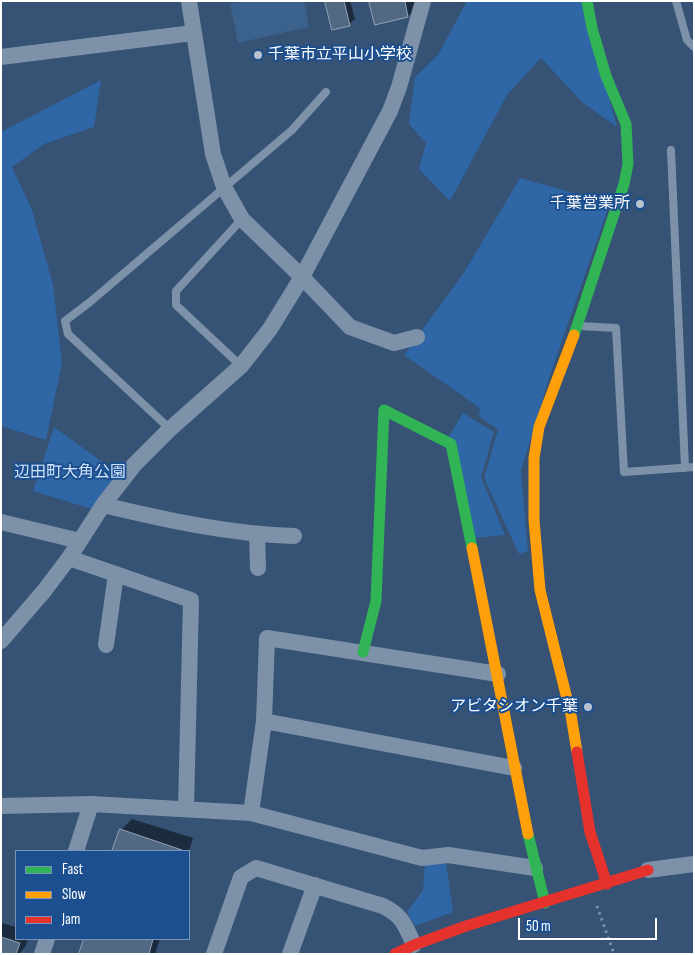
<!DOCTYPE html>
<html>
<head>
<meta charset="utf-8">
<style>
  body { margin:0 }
  #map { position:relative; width:695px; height:955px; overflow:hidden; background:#365274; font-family:"Sofia Sans Condensed",sans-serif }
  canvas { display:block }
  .frame { position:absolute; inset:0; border:2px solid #fff; pointer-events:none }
  .legend { position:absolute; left:15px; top:850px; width:175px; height:90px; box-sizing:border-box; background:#1b4f8f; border:1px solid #7695bc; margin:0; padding:6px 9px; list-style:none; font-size:15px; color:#fff }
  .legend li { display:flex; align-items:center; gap:10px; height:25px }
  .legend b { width:25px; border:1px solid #7695bc }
  .scale { position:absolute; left:518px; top:918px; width:139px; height:22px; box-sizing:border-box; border:2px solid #fff; border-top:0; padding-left:6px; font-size:15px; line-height:18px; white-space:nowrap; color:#fff; -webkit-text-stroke:4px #1b4f8f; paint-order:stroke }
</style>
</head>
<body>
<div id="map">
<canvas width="695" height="955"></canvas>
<div class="frame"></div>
<ul class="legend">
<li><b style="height:6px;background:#30b455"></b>Fast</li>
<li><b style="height:6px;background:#ff9f0a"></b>Slow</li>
<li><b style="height:6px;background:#e5322d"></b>Jam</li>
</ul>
<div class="scale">50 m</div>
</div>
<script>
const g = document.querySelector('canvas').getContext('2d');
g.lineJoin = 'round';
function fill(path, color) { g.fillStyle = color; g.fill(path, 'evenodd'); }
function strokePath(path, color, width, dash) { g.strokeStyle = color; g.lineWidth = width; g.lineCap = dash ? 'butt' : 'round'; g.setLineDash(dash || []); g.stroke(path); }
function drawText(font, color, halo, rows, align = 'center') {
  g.font = font + ' "Sofia Sans Condensed","Noto Sans JP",sans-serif'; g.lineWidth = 4; g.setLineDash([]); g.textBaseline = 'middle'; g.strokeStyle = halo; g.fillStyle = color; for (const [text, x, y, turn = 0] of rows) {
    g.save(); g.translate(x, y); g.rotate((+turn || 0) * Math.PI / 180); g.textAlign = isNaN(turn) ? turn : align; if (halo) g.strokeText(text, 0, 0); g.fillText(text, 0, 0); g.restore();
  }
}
const green = new Path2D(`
  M467 1H583L617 127 582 102 541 58 507 95 450 201 419 169 426 143 409 124 415 77 438 55Z
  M101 80 94 127 44 144 12 167 32 210 53 285 62 363 46 440 1 426V132Z
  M520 178 610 203 550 375 521 471 528 551 519 554 484 478 498 430 479 416 480 408 404 355 465 271Z
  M463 413 494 432 481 477 505 535 475 538 448 438Z
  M54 427 122 476 95 510 33 491Z
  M446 863 453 912 415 926 407 912 423 890 425 865Z`);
const water = new Path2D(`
  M245 1H304L309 27 238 43 230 4Z`);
const shadow = new Path2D(`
  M326 1H350L355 19 349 24Z
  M371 1H415L416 7 408 16Z
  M132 819 193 838 189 851H114L121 830Z
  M1 923 16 927V939H28L25 947 19 954H1Z
  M85 939H160L155 954H80Z`);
const building = new Path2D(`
  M325 1H344L350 26 332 30Z
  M369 1H405L408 17 375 25Z
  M120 829 182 850V851H112Z
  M1 937 20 943 16 954H1Z
  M84 939H153L149 954H79Z`);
const path = new Path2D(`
  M597 906 614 954`);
const lane = new Path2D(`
  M676 1 687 40 694 47
  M671 150 685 468
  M579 326 616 328 624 472 694 467
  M241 366 176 305V291L242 219
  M170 429 68 334 65 321 90 302 292 130 326 92`);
const street = new Path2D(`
  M189 1 213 154 224 187 242 219 302 277 350 327 394 343 417 337
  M1 57 193 33
  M103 505C166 520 229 534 294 536
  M1 522 80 541
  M257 535 258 568
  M69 558 191 600 186 809
  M1 641 44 591 69 558 103 505 134 465 170 429 241 366 270 329 302 277 390 111 399 87 423 1
  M106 645 116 574
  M264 721 514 768
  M1 806 91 804 251 813 422 858 448 855 535 868
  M251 813 264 721 267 638 498 674
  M76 851 91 804
  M648 870 694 864
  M42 954 47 939
  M214 954 241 877 256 868 383 906C403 916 405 925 414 945
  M290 954 315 885`);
const fast = new Path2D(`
  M574 335 624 184 628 164 626 124 606 76 592 28 587 1
  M363 652 376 601 384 410 451 444 472 548
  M528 834 545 903`);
const slow = new Path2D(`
  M574 335 539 427 534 458V520L540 590 571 715 577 752
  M472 548 528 834`);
const jam = new Path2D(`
  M577 752 590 832 607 884
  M395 954 414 945 466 926 648 870`);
const markers = [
  [258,55,5,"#b9c2ce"],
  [640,204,5,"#b9c2ce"],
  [588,707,5,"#b9c2ce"]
];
const poiNames = [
  ["千葉市立平山小学校",268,55,"left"],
  ["千葉営業所",630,204],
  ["アビタシオン千葉",578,707]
];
const parkNames = [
  ["辺田町大角公園",70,473]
];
fill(green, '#2f66a5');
fill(water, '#3b618d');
fill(shadow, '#0007');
fill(building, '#526984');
strokePath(building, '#92a2b6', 1);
strokePath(path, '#7d92a8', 3, [2.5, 4]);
strokePath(lane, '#7d92a8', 8);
strokePath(street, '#7d92a8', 16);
strokePath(fast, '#30b455', 11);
strokePath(slow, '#ff9f0a', 11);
strokePath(jam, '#e5322d', 11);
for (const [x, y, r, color] of markers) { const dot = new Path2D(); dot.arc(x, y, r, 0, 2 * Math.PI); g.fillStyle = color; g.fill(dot); strokePath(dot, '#1b4f8f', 2); }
drawText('16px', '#fff', '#1b4f8f', poiNames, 'right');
drawText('16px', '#cfe3fa', '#1b4f8f', parkNames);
</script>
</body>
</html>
